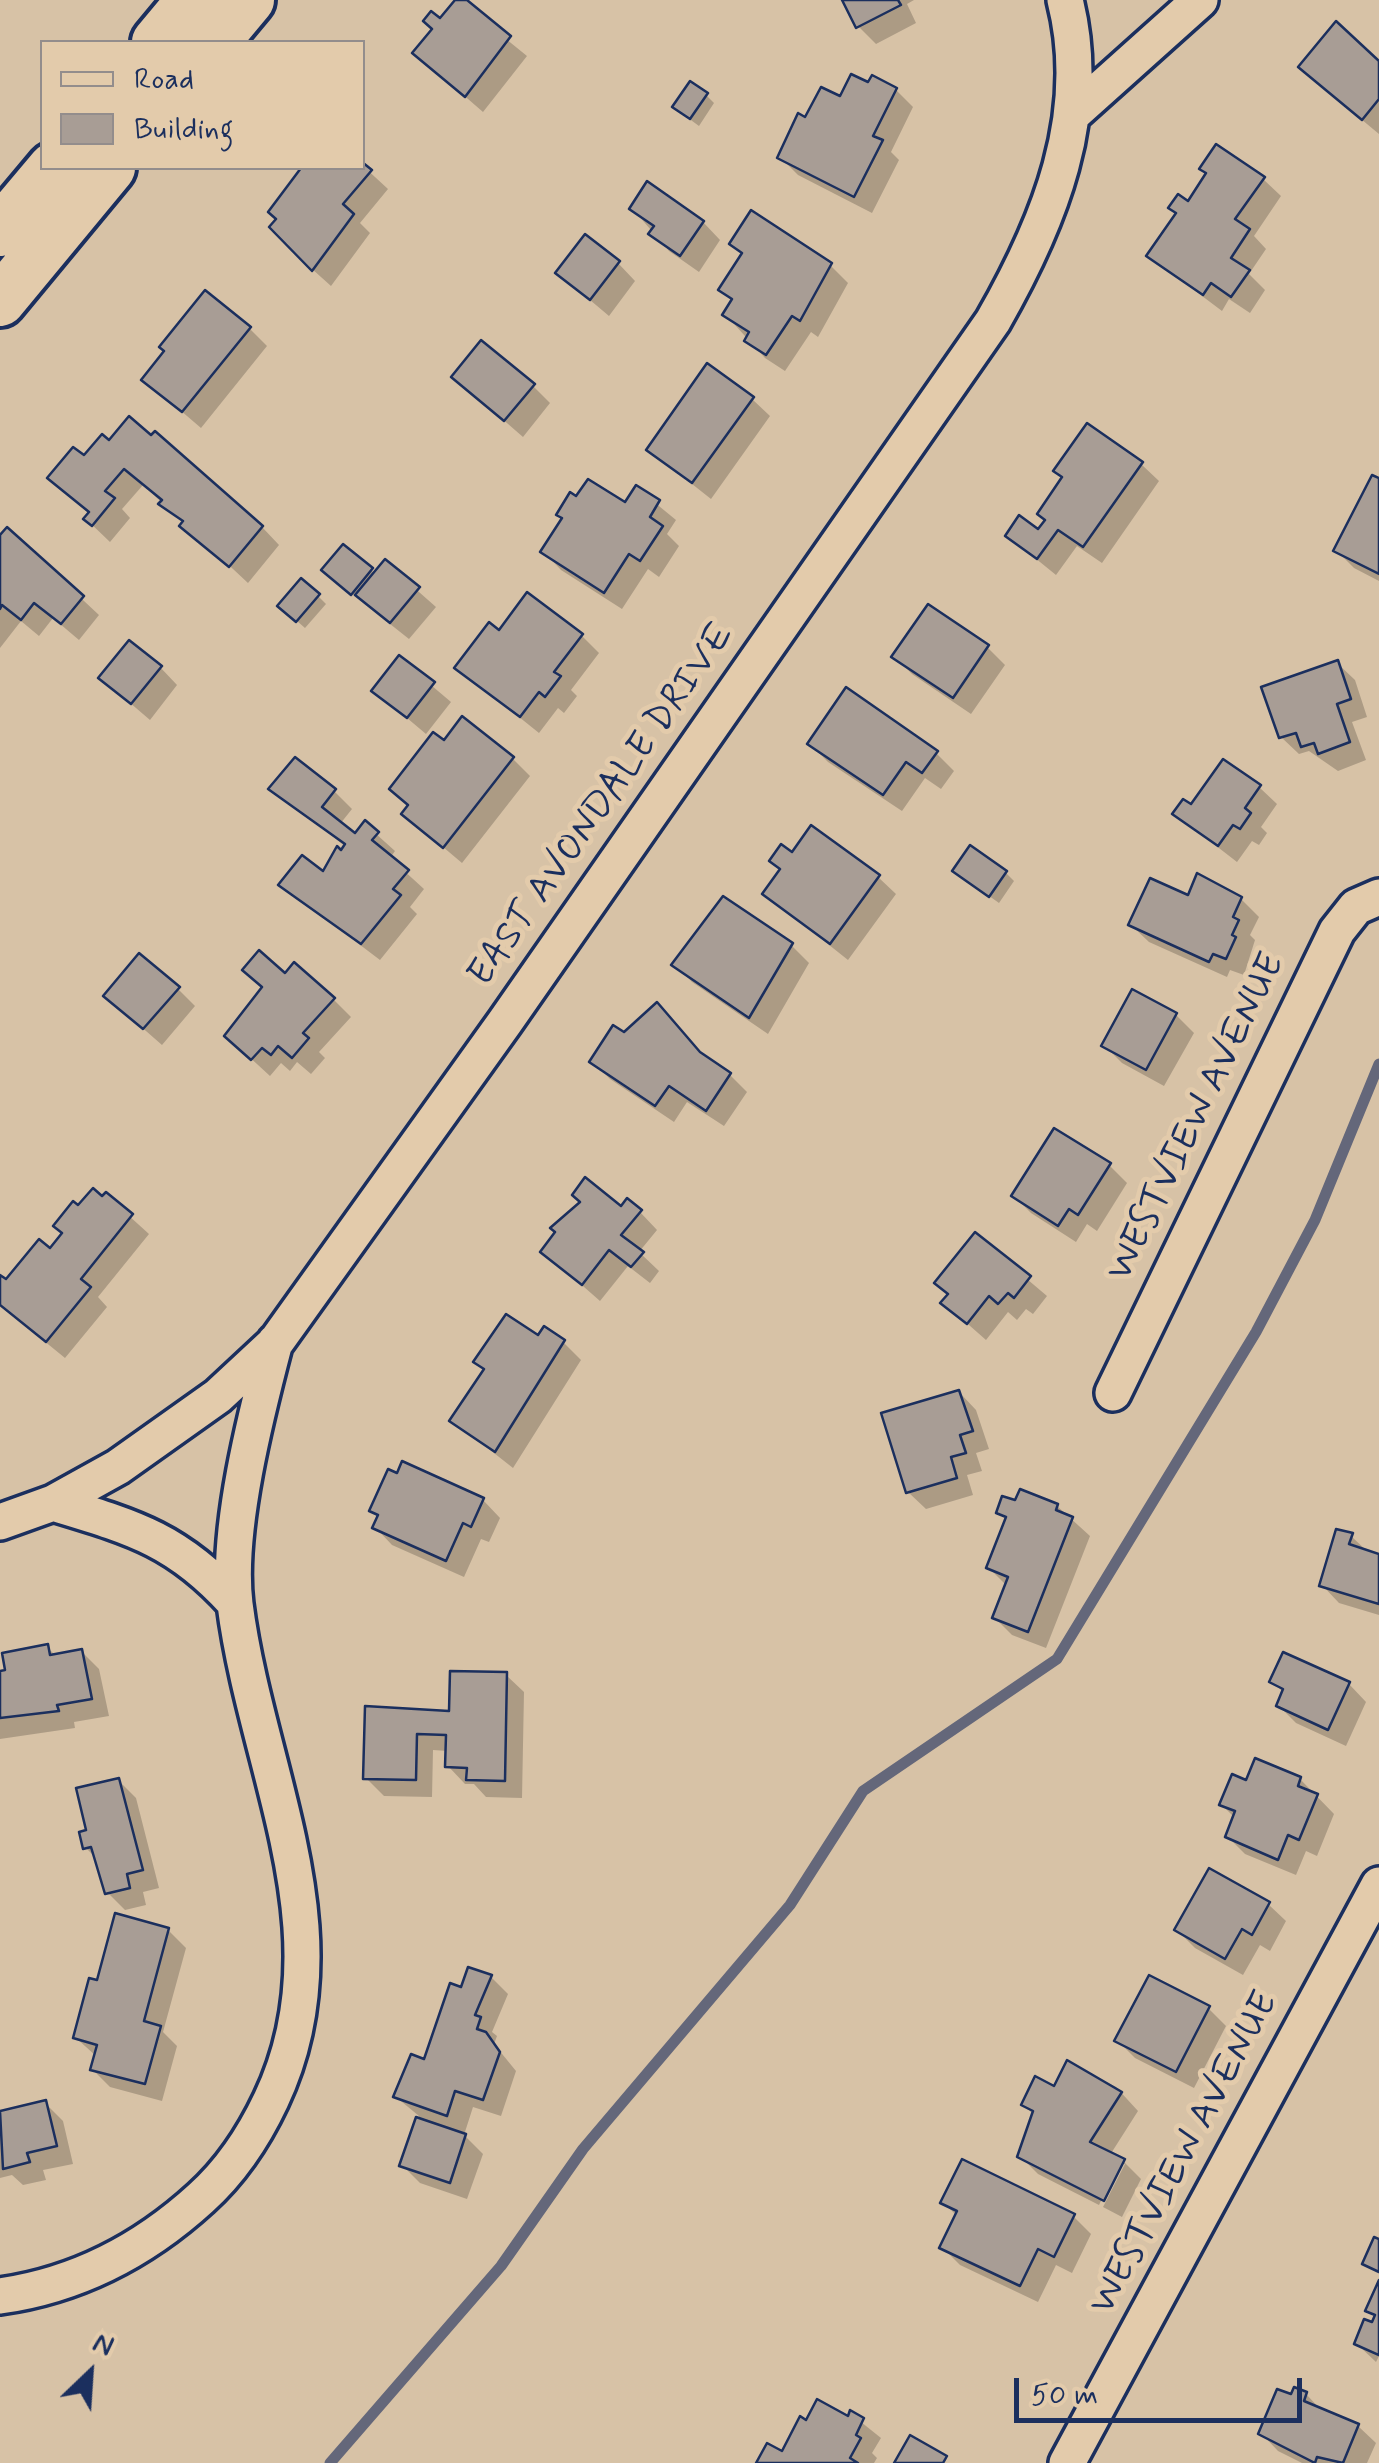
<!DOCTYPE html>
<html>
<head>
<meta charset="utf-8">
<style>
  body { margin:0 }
  #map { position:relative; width:1379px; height:2463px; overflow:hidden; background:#d7c2a6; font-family:Mynerve,sans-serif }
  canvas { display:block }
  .legend { position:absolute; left:40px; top:40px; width:325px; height:130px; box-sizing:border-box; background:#e3cbab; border:2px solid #938d8c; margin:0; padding:12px 18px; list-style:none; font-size:30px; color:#1b2f5e }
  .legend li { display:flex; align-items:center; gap:20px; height:50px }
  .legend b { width:50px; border:2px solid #938d8c }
  .north { position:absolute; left:40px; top:2323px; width:100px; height:100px; -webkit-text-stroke:8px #e3cbab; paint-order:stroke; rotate:25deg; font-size:28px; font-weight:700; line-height:40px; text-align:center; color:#1b2f5e }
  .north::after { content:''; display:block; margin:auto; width:35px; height:45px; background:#1b2f5e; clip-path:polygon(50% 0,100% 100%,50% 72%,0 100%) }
  .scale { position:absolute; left:1014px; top:2378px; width:288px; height:45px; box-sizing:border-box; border:5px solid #1b2f5e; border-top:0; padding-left:12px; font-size:30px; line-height:35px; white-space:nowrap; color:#1b2f5e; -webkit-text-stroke:8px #e3cbab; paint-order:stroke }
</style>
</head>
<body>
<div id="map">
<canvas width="1379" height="2463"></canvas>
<ul class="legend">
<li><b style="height:12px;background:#e3cbab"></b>Road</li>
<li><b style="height:28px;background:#a89d95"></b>Building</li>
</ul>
<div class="north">N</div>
<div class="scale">50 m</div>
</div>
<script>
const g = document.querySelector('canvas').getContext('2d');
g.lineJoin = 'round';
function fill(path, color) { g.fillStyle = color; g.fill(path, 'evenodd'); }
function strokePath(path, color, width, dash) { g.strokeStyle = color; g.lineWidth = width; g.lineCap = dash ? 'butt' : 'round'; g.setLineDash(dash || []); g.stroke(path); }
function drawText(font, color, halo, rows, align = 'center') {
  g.font = font + ' Mynerve,sans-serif'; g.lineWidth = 10; g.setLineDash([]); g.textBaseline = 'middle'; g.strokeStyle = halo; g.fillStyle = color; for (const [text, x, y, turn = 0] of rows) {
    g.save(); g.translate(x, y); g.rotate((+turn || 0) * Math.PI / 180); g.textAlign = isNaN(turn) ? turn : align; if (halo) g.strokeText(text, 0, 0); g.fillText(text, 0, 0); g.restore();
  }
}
const shadow = new Path2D(`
  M458 0 527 56 483 112 415 53Z
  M845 0H914L907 4 916 23 876 44 858 26Z
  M1379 63V134L1319 84Z
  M869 86 896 90 913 107 891 152 899 160 872 213 798 175 780 157 806 121Z
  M706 95 714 103 699 126 684 115Z
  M362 165 388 189 360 223 370 233 331 286 292 251 294 248 271 212 305 168Z
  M1263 179 1281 196 1254 236 1266 249 1249 274 1265 290 1250 313 1229 299 1222 311 1149 256 1188 204Z
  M632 208 703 222 720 240 699 272 669 251Z
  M732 244 830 265 848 283 818 337 811 332 785 371 765 358 725 314 733 302 721 289 743 255Z
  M618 263 635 281 609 316 558 273Z
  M249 328 267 346 201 428 145 380Z
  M454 377 533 386 550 403 523 437Z
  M752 399 770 416 711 499 649 450Z
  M102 438 262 527 279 545 248 583 143 485 122 509 130 518 110 542 86 519 90 513 68 495 84 459Z
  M1141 464 1159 481 1102 563 1077 546 1056 575 1008 536 1039 532 1064 479Z
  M1379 481V581L1354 568 1336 550Z
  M637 488 676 520 667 534 679 546 659 577 648 569 622 609 561 570 544 552 626 506Z
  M8 530 99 615 79 640 53 618 39 636 21 621 0 648V539Z
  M385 562 436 607 409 639 332 578 371 570 375 574Z
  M318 596 326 604 305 628 289 614Z
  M500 633 581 635 599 653 571 690 577 696 564 713 558 708 539 733 458 668Z
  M987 647 1005 665 971 714 912 674 895 657Z
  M399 658 451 702 426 734 375 691Z
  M1337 663 1355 680 1367 717 1352 722 1366 760 1338 771 1309 751 1299 754 1281 737Z
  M160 667 177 685 150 720 101 678Z
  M444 744 513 759 530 776 462 863 404 814Z
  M810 744 936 753 954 771 941 789 925 778 902 811 828 762Z
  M1259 787 1277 804 1261 827 1267 833 1259 845 1252 841 1237 862 1175 814Z
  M272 789 334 791 352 809 340 824 355 836 365 824 395 851 390 858 424 889 410 907 417 914 380 960 281 885 324 875 346 847Z
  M792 856 878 877 896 894 848 960 765 894Z
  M1006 873 1014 881 999 903 964 878Z
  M1199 876 1241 899 1259 917 1250 935 1255 940 1244 975 1230 970 1227 977 1149 942 1131 925 1189 898Z
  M791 945 809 963 768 1034 692 982 675 964Z
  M285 976 333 999 351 1017 319 1052 325 1058 311 1074 297 1062 290 1071 281 1063 270 1076 245 1053Z
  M178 989 195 1006 162 1045 106 996Z
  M1134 992 1176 1015 1194 1033 1164 1086 1122 1063 1104 1045Z
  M625 1035 704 1058 730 1075 747 1092 724 1126 687 1102 674 1122 610 1079 592 1061Z
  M1109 1165 1127 1183 1097 1231 1087 1224 1076 1242 1031 1213 1014 1196Z
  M106 1195 149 1234 98 1297 107 1307 65 1358 0 1305V1278L6 1282 50 1252 79 1208Z
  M640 1212 657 1230 639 1252 659 1271 650 1283 628 1266 600 1301 543 1251Z
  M975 1235 1047 1296 1033 1314 1026 1309 1017 1320 1008 1312 986 1340 944 1303Z
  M539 1338 563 1342 581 1360 513 1468 452 1420Z
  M959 1392 976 1410 989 1449 976 1453 982 1471 967 1475 973 1495 926 1509 908 1492Z
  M483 1500 500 1518 489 1542 481 1539 464 1577 392 1545 375 1527 379 1517 372 1510Z
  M1057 1506 1090 1536 1046 1648 1012 1635 995 1618 1007 1586 989 1568 1007 1521 999 1512Z
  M1351 1536 1369 1553 1379 1556V1615L1339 1603 1322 1585Z
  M47 1647 57 1657 82 1652 99 1669 109 1716 74 1722 75 1728 0 1739V1673Z
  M506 1675 524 1692 522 1798 486 1797 474 1784H465L448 1766V1751L433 1750 432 1797 384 1796 366 1778 367 1708 452 1714Z
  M1272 1681 1349 1684 1366 1702 1346 1746 1296 1723 1279 1706 1284 1693Z
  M1300 1779 1334 1814 1317 1856 1306 1851 1296 1875 1245 1854 1227 1836 1235 1818 1222 1805 1248 1783Z
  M118 1780 136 1798 159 1888 143 1892 146 1905 125 1910 108 1893 97 1859 86 1848 89 1832Z
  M1268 1904 1286 1921 1270 1951 1260 1945 1243 1975 1195 1948 1177 1930Z
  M168 1930 186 1948 163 2032 177 2046 162 2101 110 2087 92 2069 96 2056 75 2037 99 1983Z
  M491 1977 508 1994 492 2032 497 2036 494 2044 516 2071 501 2116 473 2107 464 2135 483 2154 467 2199 420 2183 402 2165 419 2116 396 2097 425 2062 463 1990Z
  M1208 2008 1226 2026 1194 2088 1135 2058 1117 2040Z
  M1068 2063 1116 2087 1138 2111 1110 2155 1123 2161 1141 2179 1122 2217 1103 2207 1125 2164H1119L1099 2205 1038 2174 1020 2156 1034 2115 1024 2105 1055 2089Z
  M45 2103 63 2121 73 2164 43 2170 46 2180 23 2185 12 2175 0 2178V2114Z
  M943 2202 1073 2216 1091 2234 1072 2273 1056 2265 1038 2302 960 2265 942 2247 957 2216Z
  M1379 2286V2356L1376 2362 1357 2344 1376 2318 1368 2310Z
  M1306 2394 1322 2411 1358 2426 1376 2443 1367 2463H1302L1278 2451 1261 2433 1292 2398Z
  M851 2414 881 2438 872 2453 877 2458 874 2463H759L783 2454 807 2424 849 2419Z`);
const stream = new Path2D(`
  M330 2463 501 2266 583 2149 790 1905 863 1791 1057 1659 1256 1332 1315 1220 1379 1064`);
const building = new Path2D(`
  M455 0H467L511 36 465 97 412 53 432 29 423 21 431 11 440 18Z
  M842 0H898L901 5 856 28Z
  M1336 21 1379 61V99L1362 120 1298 67Z
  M851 74 868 82 872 75 897 88 873 136 883 140 854 197 777 158 798 113 805 117 821 87 840 96Z
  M690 81 708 93 690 119 672 107Z
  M1216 144 1265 177 1235 219 1250 229 1231 258 1250 270 1231 297 1211 283 1203 295 1146 256 1176 213 1168 208 1178 194 1188 201 1206 173 1199 169Z
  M362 162 372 170 343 204 354 214 312 271 269 227 276 219 268 212 301 168H362Z
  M647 181 704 221 680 256 648 234 654 226 629 209Z
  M751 210 832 263 800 321 792 316 766 355 744 341 749 332 722 315 732 299 718 290 742 253 729 244Z
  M585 234 620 261 590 300 555 273Z
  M205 290 251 327 182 412 141 380 164 351 159 347Z
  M481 340 535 384 504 421 451 377Z
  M707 363 754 397 692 483 646 450Z
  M129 416 151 435 155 431 263 526 229 567 179 526 183 521 158 504 162 500 124 469 105 491 115 498 92 526 83 519 89 512 47 478 73 447 84 455 102 434 109 440Z
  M1087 423 1143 462 1083 547 1058 530 1037 559 1005 536 1019 515 1038 529 1045 520 1037 514 1062 477 1053 471Z
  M1372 475 1379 478V574L1333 551Z
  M588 479 625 502 636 485 660 500 650 517 663 526 640 561 629 554 604 593 540 552 562 518 556 515 570 492 576 496Z
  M7 527 84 596 61 624 34 603 21 620 2 605 0 609V535Z
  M343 544 373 568 351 595 321 570Z
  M385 559 420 587 390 623 355 595Z
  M301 578 320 594 296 622 277 606Z
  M527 592 583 634 554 672 561 676 545 697 539 692 520 717 454 668 489 622 499 630Z
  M928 604 989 645 953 698 891 657Z
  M129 640 162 666 131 704 98 678Z
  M399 655 435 682 407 718 371 691Z
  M1338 660 1351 699 1337 704 1350 742 1318 754 1314 743 1301 747 1296 733 1279 738 1261 687Z
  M846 687 938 751 922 773 906 762 883 795 807 744Z
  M462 716 514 757 443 848 401 814 408 805 389 789 433 732 444 740Z
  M295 757 336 789 322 807 355 833 365 820 379 832 372 840 409 870 393 889 401 895 361 944 278 885 302 855 323 871 337 846 341 850 345 844 268 789Z
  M1223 759 1261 785 1245 808 1251 813 1240 829 1233 825 1218 846 1172 814 1183 799 1191 804Z
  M811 825 880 875 830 944 762 894 780 869 769 861 781 844 792 852Z
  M970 845 1007 871 989 897 952 871Z
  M1197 873 1242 897 1233 917 1239 920 1232 935 1236 937 1226 959 1213 954 1209 962 1128 925 1150 878 1188 895Z
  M723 896 793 943 749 1018 671 965Z
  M259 950 285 973 294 962 335 998 303 1033 309 1038 292 1058 278 1046 271 1055 262 1048 251 1060 224 1036 262 987 242 970Z
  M139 953 180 987 143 1029 103 996Z
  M1132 989 1177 1013 1146 1070 1101 1046Z
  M657 1002 700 1052 731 1073 706 1111 669 1086 655 1106 589 1062 613 1025 624 1032Z
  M1054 1128 1111 1163 1078 1215 1069 1209 1058 1226 1011 1196Z
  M585 1177 621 1206 627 1198 642 1210 621 1235 644 1252 631 1267 609 1250 582 1285 540 1252 555 1232 550 1228 580 1202 572 1195Z
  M93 1188 102 1196 106 1192 133 1214 81 1279 91 1287 46 1342 0 1305V1275L6 1279 39 1239 50 1248 62 1233 53 1226 73 1201 78 1205Z
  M975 1232 1031 1276 1014 1298 1008 1293 998 1304 989 1296 967 1324 940 1303 948 1294 934 1283Z
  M506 1314 538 1335 544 1326 565 1340 495 1452 449 1421 484 1369 473 1362Z
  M959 1390 973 1431 960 1435 966 1453 951 1457 957 1478 906 1493 881 1413Z
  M402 1461 484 1498 471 1527 463 1523 446 1561 372 1528 378 1515 369 1511 388 1469 397 1473Z
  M1020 1489 1058 1504 1056 1510 1073 1517 1028 1632 992 1618 1008 1577 986 1568 1006 1517 996 1513 1002 1496 1015 1500Z
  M1336 1529 1353 1533 1349 1544 1379 1554V1604L1319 1586Z
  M48 1644 50 1655 82 1649 92 1699 57 1705 59 1711 0 1718V1671L5 1670 2 1653Z
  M1283 1652 1350 1682 1328 1730 1276 1706 1283 1689 1269 1682Z
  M450 1671 507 1672 505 1781 466 1780 467 1768 445 1767 446 1735 417 1734 416 1780 363 1779 365 1706 449 1711Z
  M1255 1758 1301 1777 1298 1786 1318 1794 1299 1840 1288 1835 1278 1860 1225 1837 1235 1811 1219 1805 1232 1774 1246 1780Z
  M119 1778 143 1870 127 1874 130 1888 105 1894 91 1847 83 1849 79 1832 86 1830 76 1788Z
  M1209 1868 1270 1902 1252 1935 1242 1929 1225 1959 1174 1930Z
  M115 1913 169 1928 144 2021 161 2026 145 2084 90 2070 97 2045 73 2038 89 1978 97 1980Z
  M468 1967 492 1975 475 2015 481 2017 477 2029 486 2032 500 2052 483 2100 455 2091 447 2116 393 2097 411 2054 424 2059 450 1983 461 1987Z
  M1149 1975 1210 2006 1176 2072 1114 2041Z
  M1067 2060 1122 2092 1090 2142 1125 2159 1104 2201 1017 2157 1033 2111 1021 2105 1035 2076 1054 2086Z
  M46 2100 57 2146 27 2153 30 2162 3 2169 0 2111Z
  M416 2117 466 2134 450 2183 399 2166Z
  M962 2159 1075 2214 1054 2257 1038 2249 1020 2286 939 2248 957 2211 940 2203Z
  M1374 2237 1379 2239V2272L1362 2264Z
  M1379 2280V2355L1354 2344 1364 2319 1372 2322 1375 2315 1365 2311Z
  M1294 2387 1307 2392 1304 2401 1359 2424 1343 2463 1317 2457 1315 2463 1258 2434 1277 2389 1291 2394Z
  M817 2399 848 2416 850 2410 864 2418 856 2435 861 2438 850 2458 858 2463H756L767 2443 782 2451 800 2416 806 2420Z
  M910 2435 947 2456 943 2463H894Z`);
const street = new Path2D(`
  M1075 112 1200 0
  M1113 1393 1337 931 1356 907 1379 897
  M53 1503C132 1527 177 1539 234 1602
  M0 1522 53 1503 118 1467 218 1396 276 1342 505 1022 993 321C1049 223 1094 114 1065 0
  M0 2296C78 2285 143 2251 201 2198 231 2171 254 2136 271 2100 350 1934 256 1771 235 1604 226 1531 256 1414 275 1342
  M1067 2463 1379 1885`);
const secondary = new Path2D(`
  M157 42 192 0
  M214 42 249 0
  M0 231 53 168
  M0 301 110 168`);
const streetNames = [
  ["EAST AVONDALE DRIVE",603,806,-55],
  ["WESTVIEW AVENUE",1198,1118,-64],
  ["WESTVIEW AVENUE",1186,2154,-62]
];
fill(shadow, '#0003');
strokePath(stream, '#64677a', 11);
fill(building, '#a89d95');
strokePath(building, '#1b2f5e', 2.5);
strokePath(street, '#1b2f5e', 42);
strokePath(secondary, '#1b2f5e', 58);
strokePath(street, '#e3cbab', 35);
strokePath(secondary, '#e3cbab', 50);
drawText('38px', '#1b2f5e', '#e3cbab', streetNames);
</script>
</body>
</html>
